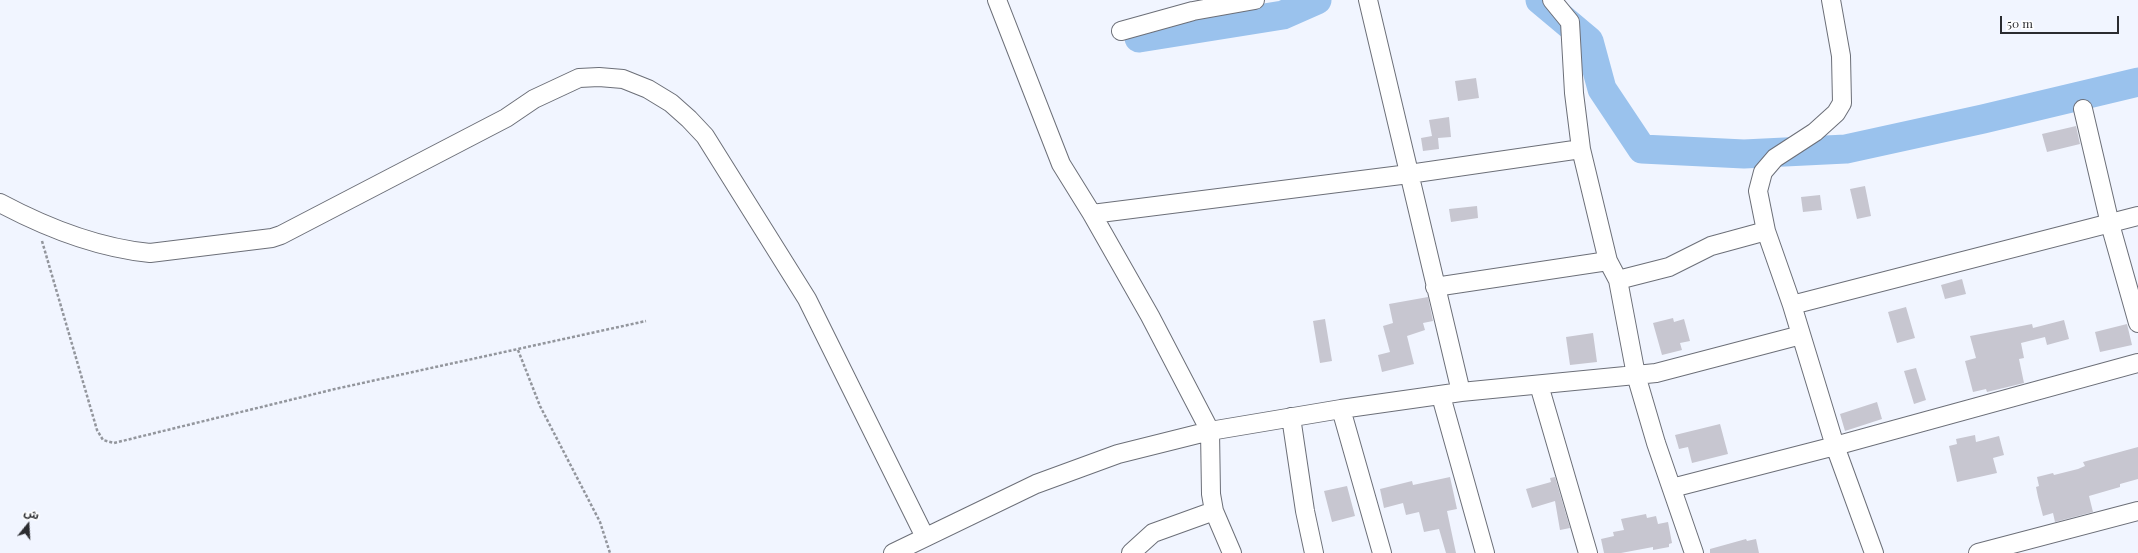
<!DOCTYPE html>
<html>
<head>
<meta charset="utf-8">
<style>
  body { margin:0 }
  #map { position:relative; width:2138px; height:553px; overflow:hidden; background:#f1f5ff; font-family:"Playfair Display","Noto Sans Arabic",serif }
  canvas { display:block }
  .north { position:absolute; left:8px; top:505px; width:40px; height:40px; -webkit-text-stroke:3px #fff; paint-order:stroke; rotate:18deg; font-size:11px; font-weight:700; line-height:16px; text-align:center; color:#2b2c30 }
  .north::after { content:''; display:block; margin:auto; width:14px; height:18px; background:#2b2c30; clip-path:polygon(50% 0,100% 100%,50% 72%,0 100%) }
  .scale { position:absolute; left:2000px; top:16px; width:119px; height:18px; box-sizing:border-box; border:2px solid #2b2c30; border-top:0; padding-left:5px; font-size:12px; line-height:14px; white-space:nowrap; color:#2b2c30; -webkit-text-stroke:3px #fff; paint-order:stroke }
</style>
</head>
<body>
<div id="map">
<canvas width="2138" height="553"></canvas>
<div class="north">ش</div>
<div class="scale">50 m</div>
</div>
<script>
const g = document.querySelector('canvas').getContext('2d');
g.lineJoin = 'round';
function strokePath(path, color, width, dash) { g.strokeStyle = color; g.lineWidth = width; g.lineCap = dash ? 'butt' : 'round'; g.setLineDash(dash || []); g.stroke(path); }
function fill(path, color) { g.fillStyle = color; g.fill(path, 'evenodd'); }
const river = new Path2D(`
  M1540 0 1589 41 1602 89 1642 149 1744 154 1846 149 1983 119 2138 82
  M1139 38 1283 15 1317 0`);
const building = new Path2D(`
  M1476 78 1479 98 1458 101 1455 81Z
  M1449 117 1451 137 1438 138 1439 149 1423 151 1421 138 1432 136 1429 120Z
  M2076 126 2080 144 2047 152 2042 134Z
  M1865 186 1871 216 1857 219 1850 189Z
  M1820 195 1822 210 1803 212 1801 197Z
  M1477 206 1478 218 1451 222 1449 209Z
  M1962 279 1966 294 1945 299 1941 285Z
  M1428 297 1433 321 1423 323 1425 330 1407 336 1414 364 1382 372 1378 355 1390 352 1383 326 1393 323 1389 304Z
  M1906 307 1915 338 1897 343 1888 312Z
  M1673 318 1674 322 1684 319 1690 341 1680 343 1682 350 1662 355 1653 323Z
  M1325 319 1332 361 1320 363 1313 321Z
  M2064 320 2069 339 2047 345 2045 337 2021 343 2024 358 2019 359 2024 383 1987 392 1986 389 1973 392 1965 361 1976 358 1970 336 2032 324 2033 328Z
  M2127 324 2132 345 2100 352 2095 332Z
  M1593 333 1597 362 1570 365 1566 337Z
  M1916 368 1926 400 1914 404 1904 371Z
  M1877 402 1882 419 1845 431 1840 414Z
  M1720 424 1728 454 1692 463 1688 447 1679 449 1675 435Z
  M1975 435 1976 442 1999 436 2004 455 1993 458 1997 473 1957 482 1949 446 1957 444 1956 439Z
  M2138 447V479L2120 484V487L2089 496 2093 512 2055 522 2053 513 2043 516 2038 497 2036 487 2039 486 2037 477 2053 473 2054 475 2078 469 2085 466 2083 462Z
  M1450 477 1457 509 1447 511 1456 553H1446L1439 529 1424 532 1419 512 1406 515 1403 503 1384 508 1380 489 1412 481 1413 485Z
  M1555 477 1570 528 1560 530 1555 501 1532 508 1526 489 1551 482 1550 478Z
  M1347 486 1355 516 1332 522 1324 491Z
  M1646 514 1647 518 1656 516 1658 524 1668 522 1672 543 1669 544V547L1653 550V547L1621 553H1604L1601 539 1614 536 1613 532 1624 530 1621 519Z
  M1746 539 1747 541 1756 539 1759 553H1710V549Z`);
const path = new Path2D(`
  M42 241 97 430 103 440 114 443 335 389 646 321
  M518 350 540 406 600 522 610 553`);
const minor = new Path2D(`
  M997 0 1061 164 1092 214 1150 316 1210 431 1211 494 1214 511 1232 553
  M1368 0 1461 392
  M1552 0 1570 22 1574 93 1581 149 1608 261 1618 280 1636 375 1656 443 1694 553
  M1831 0 1841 56 1842 103 1836 113 1815 132 1775 158 1763 172 1758 191 1766 231 1792 305 1835 446 1874 553
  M1121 31 1193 11 1255 0
  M2083 109 2110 224 2138 323
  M0 203C45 227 99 248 150 253L272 238 281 235 506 118 534 99 579 78 599 77 623 79 648 89 671 103 689 119 705 136 807 299 925 537
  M1092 214 1409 174 1581 149
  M1618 280 1669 267 1711 246 1766 231
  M1435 287 1608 261
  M1792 305 2138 216
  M1539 385 1588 553
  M1441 396 1485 553
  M1341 409 1382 553
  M1291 417 1305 511 1314 553
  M1672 488 1835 446 2138 363
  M893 553 1036 484 1118 454 1210 431 1341 409 1461 392 1656 373 1801 335
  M1131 553 1153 533 1214 511
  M1978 553 2138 511`);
strokePath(river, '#9ac2ed', 29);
fill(building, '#c7c6d0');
strokePath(minor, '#6c6f78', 20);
strokePath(path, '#93969d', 2.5, [3, 2]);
strokePath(minor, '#fff', 18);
</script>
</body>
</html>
